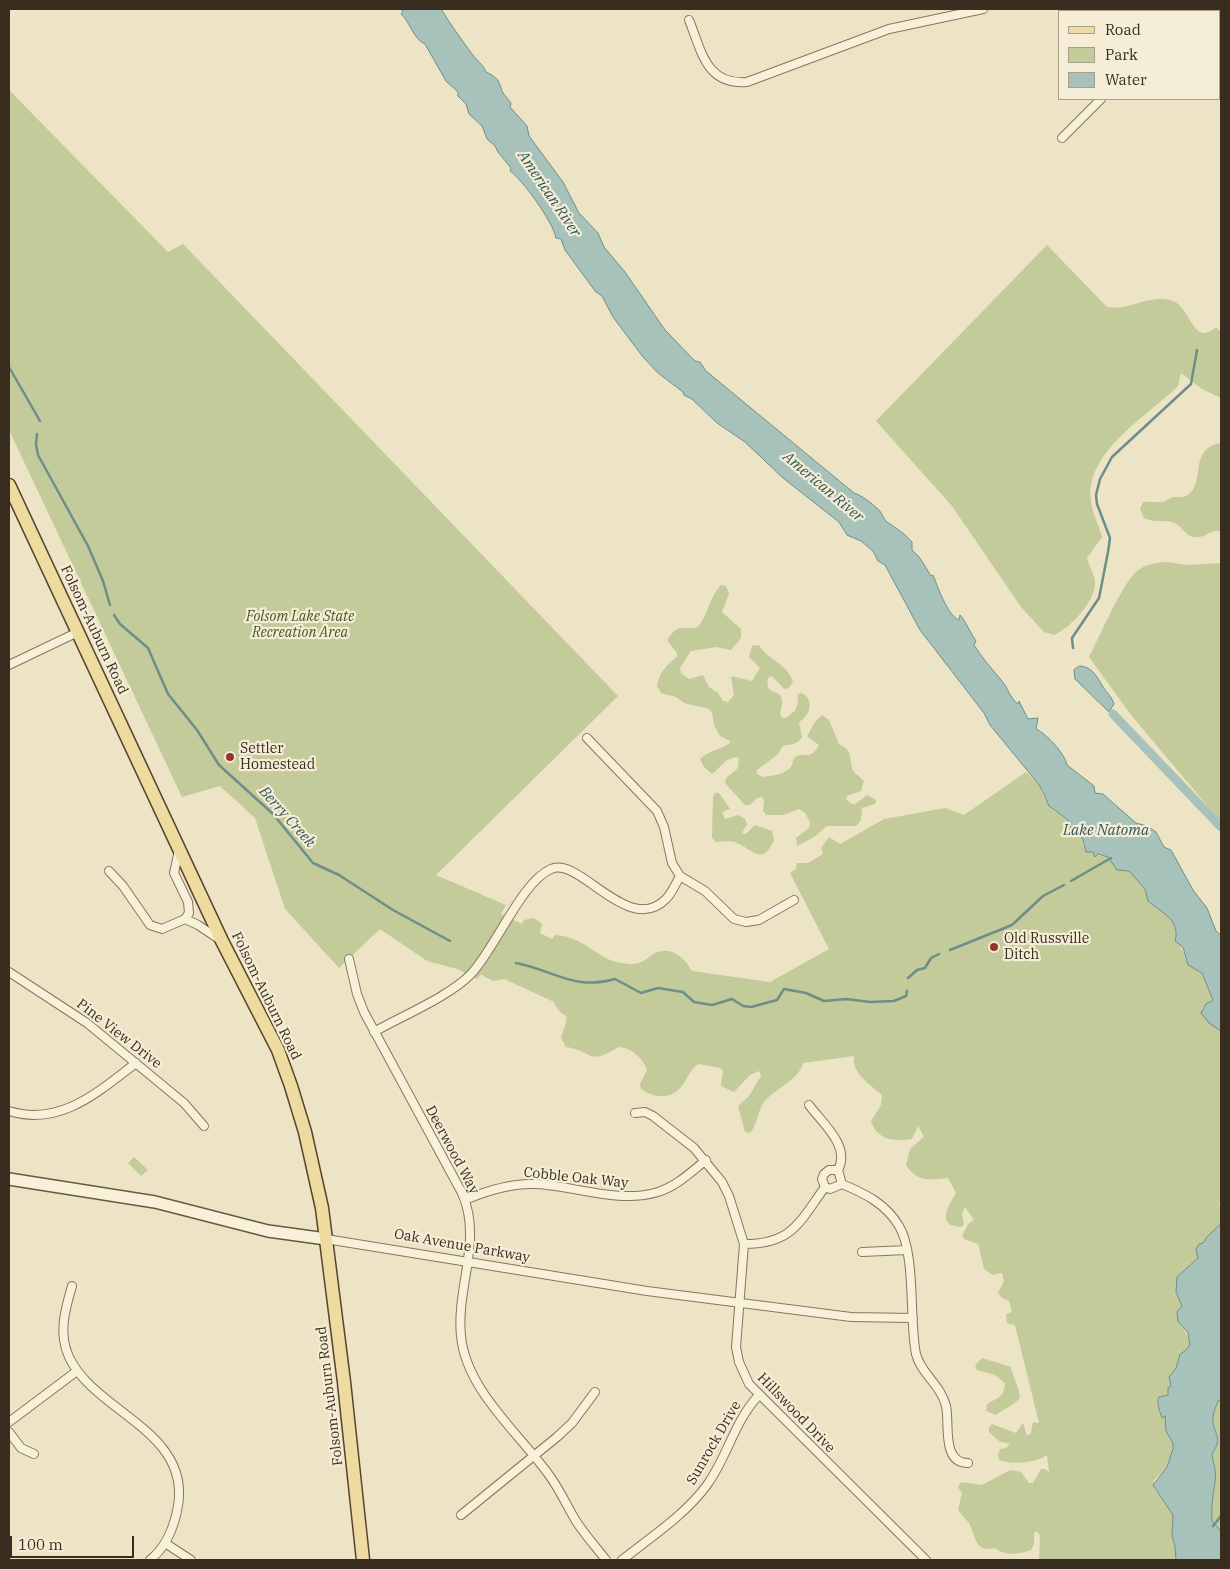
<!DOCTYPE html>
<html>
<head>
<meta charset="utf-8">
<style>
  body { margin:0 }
  #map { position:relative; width:1230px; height:1569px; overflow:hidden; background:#ede4c5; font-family:"IBM Plex Serif",serif }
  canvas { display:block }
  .frame { position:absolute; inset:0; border:10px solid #382d1f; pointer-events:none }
  .legend { position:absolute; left:1058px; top:10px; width:162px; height:90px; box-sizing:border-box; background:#f5edd5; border:1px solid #a9a08c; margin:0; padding:6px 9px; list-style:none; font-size:15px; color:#382d1f }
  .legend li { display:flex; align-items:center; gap:10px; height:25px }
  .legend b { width:25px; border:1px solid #a9a08c }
  .scale { position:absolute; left:10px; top:1536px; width:124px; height:22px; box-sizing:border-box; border:2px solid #382d1f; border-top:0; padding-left:6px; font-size:15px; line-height:18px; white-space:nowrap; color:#382d1f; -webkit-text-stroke:4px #f5edd5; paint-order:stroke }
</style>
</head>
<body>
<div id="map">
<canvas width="1230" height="1569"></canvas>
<div class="frame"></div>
<ul class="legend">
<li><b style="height:6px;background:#efdb9f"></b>Road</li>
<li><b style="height:14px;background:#c2cb99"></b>Park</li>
<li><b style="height:14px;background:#a7c1bb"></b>Water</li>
</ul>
<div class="scale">100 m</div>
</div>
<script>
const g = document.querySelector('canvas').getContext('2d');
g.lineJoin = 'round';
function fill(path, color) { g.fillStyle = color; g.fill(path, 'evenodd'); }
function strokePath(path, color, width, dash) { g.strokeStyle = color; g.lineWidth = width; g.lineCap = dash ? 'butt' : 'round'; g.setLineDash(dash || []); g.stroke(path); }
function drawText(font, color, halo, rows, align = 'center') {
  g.font = font + ' "IBM Plex Serif",serif'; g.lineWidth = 4.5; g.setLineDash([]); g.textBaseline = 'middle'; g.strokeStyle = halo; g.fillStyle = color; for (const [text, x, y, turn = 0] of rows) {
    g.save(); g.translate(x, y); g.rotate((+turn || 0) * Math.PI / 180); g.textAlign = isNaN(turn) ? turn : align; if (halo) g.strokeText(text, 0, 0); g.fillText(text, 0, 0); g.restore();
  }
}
const green = new Path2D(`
  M9 90 168 252 183 244 618 696 436 875 506 905 501 914 522 924 524 920 534 918 542 924 540 933 552 939 555 935C584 936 597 960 622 963 629 964 635 965 641 962 647 960 651 954 658 952 673 947 685 959 692 971L770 982 829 949 790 873 796 869 797 863H808L823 854 821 848 829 837 840 844 884 819 945 808 964 815 1026 772 1040 786 1043 796 1053 810 1068 820 1071 828 1083 839V845L1096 855 1108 857 1122 870 1129 871 1145 889 1148 901 1171 917 1186 960 1202 973 1213 1001 1202 1008 1216 1028 1221 1031V1202L1219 1203C1220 1205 1221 1222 1221 1224L1205 1240 1198 1258 1177 1278 1176 1292 1182 1306 1177 1312C1180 1317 1178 1320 1180 1324 1187 1336 1199 1346 1180 1354L1176 1368 1169 1377 1171 1386 1168 1395 1159 1397 1157 1404 1165 1416 1166 1429 1173 1443V1449L1167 1467 1154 1480V1488L1169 1507 1173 1515 1172 1536 1175 1546 1176 1560H1039L1040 1536 1037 1531 1034 1533V1544L1031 1550C1019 1554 1006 1557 995 1548 975 1553 976 1537 969 1523 966 1519 961 1515 958 1510L962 1493 958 1487 961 1482 982 1485 1010 1470 1021 1472 1029 1483H1033L1041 1469H1045L1049 1472 1047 1455C1036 1463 1011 1465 999 1460L998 1455 1000 1449 1006 1448 1010 1444 999 1441 989 1432V1427L992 1424 1016 1433 1023 1423 1027 1436 1031 1433 1033 1422 1039 1423 1015 1325 1007 1323 1006 1314 1012 1312 1009 1301 1002 1298 998 1293 1004 1281 1002 1273 993 1275 984 1269 978 1244 964 1239 962 1236 968 1224 974 1220 965 1207 962 1213 964 1225 961 1227C935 1226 949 1205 956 1193L948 1178C930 1180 916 1182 906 1165L910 1149 924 1137 918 1126 912 1139C894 1142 877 1140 871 1121L881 1105 882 1095C871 1085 851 1073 854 1056L803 1063C799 1080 776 1088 765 1101 757 1110 758 1124 750 1133L745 1132 738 1106 749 1096 761 1076 759 1071 750 1075 734 1092 721 1086 723 1071 720 1068 698 1064C689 1070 688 1079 681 1087 670 1100 654 1098 641 1089L640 1084 647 1070C643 1058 632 1048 619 1047 586 1066 596 1052 566 1047L561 1038C573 1004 564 1025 554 1002L504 979 493 981 483 976 482 974 477 979 457 969 427 961 380 929 339 968 285 909 255 818 220 786 182 797 9 430Z
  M1047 245 1107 307C1129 312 1153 291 1175 302 1192 311 1193 347 1216 327L1221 332V398L1202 389 1181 373 1178 386C1148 416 1084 452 1091 501 1092 513 1099 525 1102 537L1087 558C1089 566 1096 577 1095 584 1094 603 1070 628 1054 635L1044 632 1021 607 952 506 876 421Z
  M1221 443V531C1211 529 1208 536 1199 537 1185 539 1183 525 1172 522 1162 520 1155 523 1144 518L1140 509 1143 502C1150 501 1156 503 1163 502 1166 501 1170 498 1173 497 1179 497 1183 498 1188 495 1206 483 1188 448 1221 443Z
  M1166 562 1189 565 1221 563V822L1131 715 1089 657C1100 636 1121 586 1136 572 1145 564 1155 563 1166 562Z
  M721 585 726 586 729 593 722 612 741 629V638L731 650 716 647 691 651 680 668 681 673 689 679 703 675 709 687 718 693 723 701 728 702 734 695 731 676 752 681 760 668 749 657 752 646 759 645C768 661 787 662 793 682L789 688 784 689 772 676 768 678C763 701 790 682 780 714L782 718H786C798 709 797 709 798 694L802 693C815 700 810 716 799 722L802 737C797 745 791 744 783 746L777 755 757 770V774L763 777C771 776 785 774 790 768 793 765 792 760 795 757 803 751 810 762 819 745L807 736 815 722 822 715 829 720 839 744C853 750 849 759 853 771L864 781 861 791 847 796 846 799 852 804H855L867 795 876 800 875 804 862 808 861 820 856 826H827L814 837 797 846 796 838 809 828 810 823 806 814 799 809 784 815H766L763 811 764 800 762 797 757 798 750 805H745L725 783 726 778 738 768 739 758C727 755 721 768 712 774L704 767 700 759C709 750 720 750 730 743V741L720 736 714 725 712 713 709 709 684 703 676 697 661 693 657 686C659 673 667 664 677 657V653L667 640C680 621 683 631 698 627 709 613 709 597 721 585Z
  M715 793H719L730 809 722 812 725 819 738 815 745 819 747 824 742 833 746 834 755 825 772 831 774 840C762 866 755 851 737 843 731 840 723 842 716 842L712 838 713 796Z
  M134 1157 148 1170 141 1176 128 1163Z
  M982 1358 1011 1367C1013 1378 1019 1386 1020 1398 1014 1405 1004 1409 996 1415L986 1411 987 1404C997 1398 1004 1398 1005 1383L995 1375 977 1370 975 1365Z
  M1221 1400V1531L1212 1521C1211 1508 1213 1495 1215 1482 1217 1472 1213 1463 1212 1454 1224 1438 1215 1436 1213 1422 1212 1415 1216 1407 1218 1401Z`);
const water = new Path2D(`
  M400 9H441C451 25 461 39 472 54 477 61 483 64 486 72 501 79 498 82 503 93 505 96 509 100 511 103L510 107 527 126 529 136 563 182 579 213 598 233 604 247 625 272 665 330 695 361 700 362 706 371 854 493C863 496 871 503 878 509 882 512 883 519 887 522 896 528 904 533 912 542V550L920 558 931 576 933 575C938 587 947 615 959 620L960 615C965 620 971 634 976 641L974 645C982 658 992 669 1002 681 1008 688 1010 698 1018 704L1019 701 1028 719 1038 718 1036 729C1047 734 1065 754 1067 765L1094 786 1095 793 1103 794 1136 823 1147 826 1156 832 1164 847 1171 850 1193 890 1207 908 1216 931 1221 935V1031L1209 1023 1201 1013 1206 1004 1213 1000 1202 973 1188 965 1183 947 1175 941C1181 920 1161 912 1148 901L1145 889 1129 871 1117 870 1108 857 1098 854 1095 857 1093 852H1086L1083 839 1071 828 1068 820 1049 806 1040 786 990 725 984 713 920 630 885 565 878 561 873 551 861 541 847 535 839 522 783 478 745 442 717 423 692 399 684 395 683 392 658 373 643 357 613 317 602 296 595 291 565 250 561 239 556 238C553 222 523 180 510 171L511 168 498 152 495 146 487 139 482 126 469 114 466 104 458 96V92L446 81 425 44C414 40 410 22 401 14L403 11Z
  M1080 666C1093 667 1097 677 1103 687 1107 693 1112 697 1114 704L1110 710 1112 715 1075 679 1074 670Z
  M1221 1224V1400L1218 1401C1216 1407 1212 1415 1213 1422 1215 1436 1223 1438 1212 1454 1213 1463 1217 1472 1215 1482 1213 1495 1211 1508 1212 1521L1221 1531V1560H1176L1175 1546 1172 1536 1173 1515 1153 1485 1167 1467 1173 1449V1443L1166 1431 1165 1416 1162 1418C1160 1411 1156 1404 1159 1397L1168 1395V1388L1171 1386 1169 1377 1176 1368 1180 1354 1185 1351 1190 1345 1188 1333 1178 1321 1177 1312 1182 1306 1176 1292 1177 1277 1198 1258 1196 1249 1199 1244 1203 1243 1207 1237Z`);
const stream = new Path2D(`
  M9 367 40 421
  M37 434 36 444 38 455 88 546 103 581 110 605
  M114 615 120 624 148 648 168 694 197 730 219 765 273 814 313 863 339 875 393 910 450 941
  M1073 648 1072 638 1099 598 1108 552 1110 538 1097 504 1096 495 1100 479 1112 457 1191 384 1197 350
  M1071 881 1111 858
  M950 950 1012 925 1043 896 1064 885
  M516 963C553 970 575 991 615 979L641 993 658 988 683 992 694 1002 712 1005 732 999 743 1006 751 1007 777 1000 784 989 806 993 824 1001 846 999 870 1002 894 1001 906 996 907 991
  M908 978 917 970 925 968 931 958 939 954
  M1213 1526 1221 1516`);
const canal = new Path2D(`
  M1113 714 1221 827`);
const minor = new Path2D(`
  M1147 9 1159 11
  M1188 11 1191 9
  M689 20C702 52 706 85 747 82L889 29 983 9
  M1062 138 1101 99
  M9 665 78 632
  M109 871 123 886 150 925 162 929 185 919 189 913 188 902 174 873 179 850
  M680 876 705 891 734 919 746 922 759 920 794 900
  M185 919 198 925 219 939
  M349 959 357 994 364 1012 462 1193C483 1240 456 1287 461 1336 466 1390 519 1433 549 1475 560 1490 567 1506 576 1521 585 1535 596 1547 606 1560
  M9 972 87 1023 184 1103 204 1126
  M374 1032C402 1016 450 996 471 974 495 949 522 881 551 869 580 856 628 937 666 899 672 893 676 883 680 876L672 863 664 827 657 811 587 738
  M809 1105C822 1123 851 1146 838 1170
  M9 1111C60 1127 98 1092 136 1063
  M635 1113 645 1112 653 1116 694 1148 722 1182 729 1196 744 1244 736 1347 739 1362 749 1384 926 1560
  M838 1170 842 1184C866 1194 886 1204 899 1226 916 1254 909 1320 916 1354 921 1374 941 1385 946 1406 950 1423 941 1463 968 1463
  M825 1187 830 1189 842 1184
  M465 1200C488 1190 511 1183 536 1184 576 1186 618 1204 658 1192 677 1186 691 1172 706 1160
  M326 1239 647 1291 851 1317 913 1318
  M744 1244C792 1244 799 1223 825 1187L822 1179 824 1174 829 1170H838
  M862 1252 907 1250
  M72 1286C65 1310 58 1333 69 1357 95 1413 195 1432 177 1511 173 1530 166 1547 150 1560
  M9 1422 77 1371
  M9 1432 21 1448 34 1454
  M461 1515 557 1437 572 1423 595 1392
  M165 1543 191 1560
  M622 1560C651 1537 685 1515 707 1485 728 1456 733 1424 758 1396`);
const tertiary = new Path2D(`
  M1221 75V76`);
const secondary = new Path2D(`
  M9 1179 155 1202 268 1231 326 1239`);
const primary = new Path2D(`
  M9 485 222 941 278 1050 291 1086 305 1132 322 1208 344 1382 363 1560`);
const markers = [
  [230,757,5,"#95332d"],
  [994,947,5,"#95332d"]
];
const parkNames = [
  ["Folsom Lake State",300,617],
  ["Recreation Area",300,633]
];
const streetNames = [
  ["Folsom-Auburn Road",94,630,65],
  ["Folsom-Auburn Road",266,996,64],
  ["Pine View Drive",119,1034,38],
  ["Deerwood Way",452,1150,62],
  ["Cobble Oak Way",576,1178,6],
  ["Oak Avenue Parkway",462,1246,10],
  ["Folsom-Auburn Road",330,1396,-97],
  ["Hillswood Drive",796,1413,46],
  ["Sunrock Drive",714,1443,-60]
];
const poiNames = [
  ["Settler",240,749],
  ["Homestead",240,765],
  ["Old Russville",1004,939],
  ["Ditch",1004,955]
];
const waterNames = [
  ["American River",549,194,56],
  ["American River",823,487,40],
  ["Berry Creek",287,817,48],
  ["Lake Natoma",1106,831]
];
fill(green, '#c2cb99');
fill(water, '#a7c1bb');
strokePath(water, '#6e8f89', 1);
strokePath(stream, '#6e8f89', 2.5);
strokePath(canal, '#a7c1bb', 9);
strokePath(minor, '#88765c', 10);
strokePath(tertiary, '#88765c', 12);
strokePath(secondary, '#6a573f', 14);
strokePath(primary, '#564430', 15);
strokePath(minor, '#f8f1d9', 8);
strokePath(tertiary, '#f8f1d9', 10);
strokePath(secondary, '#f8f1d9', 11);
strokePath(primary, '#efdb9f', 12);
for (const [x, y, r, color] of markers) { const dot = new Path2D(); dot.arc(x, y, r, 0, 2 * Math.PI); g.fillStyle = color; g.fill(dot); strokePath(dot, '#f5edd5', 2); }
drawText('italic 14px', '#465426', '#f5edd5', parkNames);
drawText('14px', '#382d1f', '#f5edd5', streetNames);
drawText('14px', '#382d1f', '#f5edd5', poiNames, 'left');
drawText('italic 15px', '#2f5858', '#f5edd5', waterNames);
</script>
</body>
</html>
